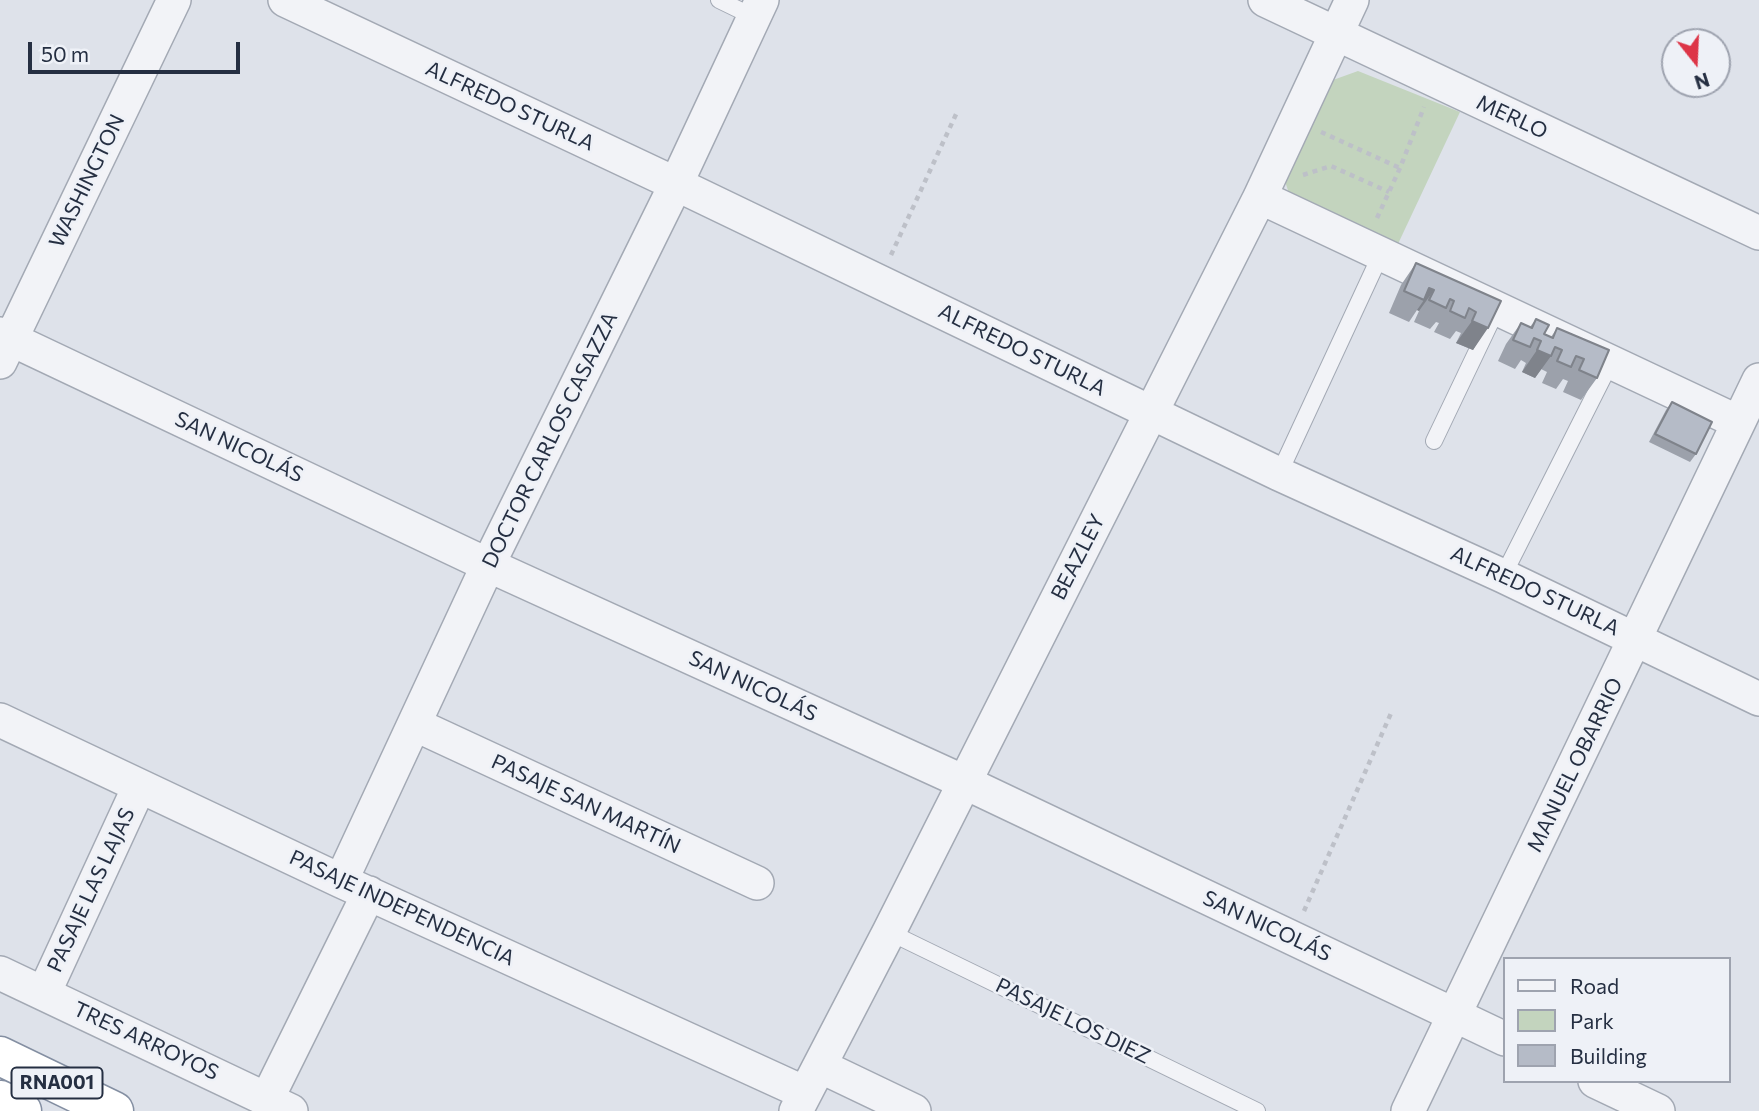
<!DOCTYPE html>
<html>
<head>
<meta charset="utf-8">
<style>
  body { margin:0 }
  #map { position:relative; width:1759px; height:1111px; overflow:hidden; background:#dee2ea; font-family:Commissioner,sans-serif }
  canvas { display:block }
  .legend { position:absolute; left:1503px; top:957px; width:228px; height:126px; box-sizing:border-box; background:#eef1f7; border:2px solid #9ea3af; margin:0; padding:9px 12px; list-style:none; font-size:21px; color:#252f42 }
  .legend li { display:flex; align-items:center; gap:14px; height:35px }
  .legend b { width:35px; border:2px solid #9ea3af }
  .north { position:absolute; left:1661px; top:28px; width:70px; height:70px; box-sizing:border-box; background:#eef1f7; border:2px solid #9ea3af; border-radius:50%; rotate:162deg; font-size:19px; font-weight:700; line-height:28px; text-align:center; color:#252f42 }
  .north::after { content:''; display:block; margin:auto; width:24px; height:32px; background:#dd3547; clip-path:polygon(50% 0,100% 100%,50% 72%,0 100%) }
  .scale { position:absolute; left:28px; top:42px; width:212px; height:32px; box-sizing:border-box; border:4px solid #252f42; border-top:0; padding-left:9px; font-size:21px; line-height:24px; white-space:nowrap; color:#252f42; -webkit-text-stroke:5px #eef1f7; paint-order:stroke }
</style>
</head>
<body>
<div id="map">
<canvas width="1759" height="1111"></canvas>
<ul class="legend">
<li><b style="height:9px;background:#f2f3f7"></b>Road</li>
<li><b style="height:19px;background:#c3d4be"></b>Park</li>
<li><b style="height:19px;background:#b5bbc7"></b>Building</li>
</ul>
<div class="north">N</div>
<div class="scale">50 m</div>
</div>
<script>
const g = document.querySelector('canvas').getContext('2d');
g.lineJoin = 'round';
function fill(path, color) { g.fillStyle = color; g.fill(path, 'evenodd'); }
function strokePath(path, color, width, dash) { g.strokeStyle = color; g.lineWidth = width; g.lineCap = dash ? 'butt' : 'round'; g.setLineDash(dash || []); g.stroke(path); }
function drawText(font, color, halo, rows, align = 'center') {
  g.font = font + ' Commissioner,sans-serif'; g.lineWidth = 5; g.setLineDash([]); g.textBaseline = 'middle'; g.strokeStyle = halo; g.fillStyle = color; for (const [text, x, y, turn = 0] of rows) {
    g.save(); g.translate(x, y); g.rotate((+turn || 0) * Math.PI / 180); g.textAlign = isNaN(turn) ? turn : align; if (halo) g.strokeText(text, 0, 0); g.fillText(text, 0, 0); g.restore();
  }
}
const green = new Path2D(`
  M1358 71 1460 112 1397 246 1291 200 1285 181 1333 80Z`);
const path = new Path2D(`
  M1321 132 1400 168
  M1303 175 1331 166 1389 192
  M1377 218 1400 168 1424 107
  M891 255 958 110
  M1304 911 1392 711`);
const service = new Path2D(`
  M719 0 754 17
  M1434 441 1496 311
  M1279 474 1381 254
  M1503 576 1611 362
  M889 932 1257 1111`);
const minor = new Path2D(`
  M285 0 676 184 1279 474 1503 576 1759 699
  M1265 0 1759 233
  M1260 197 1738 422
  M0 334 488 565 964 782 1505 1039
  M0 362 174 0
  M0 720 341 881 805 1093
  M414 724 757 883
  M341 881 488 565 676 184 762 0
  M0 973 291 1111
  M44 993 139 787
  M820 1066 914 1111
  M1595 1081 1658 1111
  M267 1099 369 893
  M796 1111 889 932 1260 197 1352 0
  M1408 1111 1759 380`);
const motorway = new Path2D(`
  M0 1056 114 1111
  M0 1100 22 1111`);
const wall = new Path2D(`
  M1416 263 1501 301 1473 350 1456 343 1461 333 1456 331 1450 339 1434 332 1439 323 1436 322 1430 329 1414 322 1419 311 1417 310 1409 322 1389 313 1401 285Z
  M1536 319 1544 334 1551 337 1557 328 1609 350 1597 378 1581 400 1563 392 1568 381 1563 379 1556 389 1542 383 1547 372 1541 369 1535 378 1522 372 1526 363 1521 360 1515 369 1498 361 1506 344 1521 323 1530 327Z
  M1672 402 1696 454 1690 462 1649 442 1666 410Z`);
const shadedWall = new Path2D(`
  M1429 288 1434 290 1419 311 1417 310 1424 300Z
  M1472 321 1488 328 1473 350 1456 343Z
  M1537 350 1551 356 1535 378 1522 372Z`);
const building = new Path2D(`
  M1416 263 1501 301 1488 328 1472 321 1476 312 1469 308 1465 318 1450 311 1454 301 1450 299 1446 308 1429 300 1434 290 1429 288 1424 300 1404 291Z
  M1536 319 1549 325 1544 334 1553 338 1557 328 1609 350 1597 378 1579 370 1584 359 1576 356 1571 367 1557 361 1562 350 1555 347 1551 356 1537 350 1541 341 1534 338 1530 347 1513 340 1521 323 1532 328Z
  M1672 402 1712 422 1696 454 1655 434Z`);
const shields = [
  [57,1083,91]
];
const shieldNames = [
  ["RNA001",57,1083]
];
const streetNames = [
  ["ALFREDO STURLA",510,106,25],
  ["MERLO",1512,117,25],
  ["WASHINGTON",87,181,-64],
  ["ALFREDO STURLA",1022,350,26],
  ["DOCTOR CARLOS CASAZZA",550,440,-64],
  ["SAN NICOLÁS",239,447,25],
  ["BEAZLEY",1078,557,-63],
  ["ALFREDO STURLA",1535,591,25],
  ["SAN NICOLÁS",753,686,25],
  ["MANUEL OBARRIO",1575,765,-64],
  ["PASAJE SAN MARTÍN",586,804,25],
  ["PASAJE LAS LAJAS",91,890,-65],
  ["PASAJE INDEPENDENCIA",402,908,25],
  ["SAN NICOLÁS",1267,926,25],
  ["PASAJE LOS DIEZ",1073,1021,26],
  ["TRES ARROYOS",146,1041,25]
];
fill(green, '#c3d4be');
strokePath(service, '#a3a9b4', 18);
strokePath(minor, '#a3a9b4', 36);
strokePath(motorway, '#848fa2', 41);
strokePath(path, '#bdc0c8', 4.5, [5, 5]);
strokePath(service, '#f2f3f7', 16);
strokePath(minor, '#f2f3f7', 33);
strokePath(motorway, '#fff', 38);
fill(wall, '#9ca1ab');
fill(shadedWall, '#7f838b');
fill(building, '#b5bbc7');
strokePath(building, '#7f838b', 2);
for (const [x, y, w] of shields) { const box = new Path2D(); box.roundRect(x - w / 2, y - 15.5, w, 31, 5); g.fillStyle = '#eef1f7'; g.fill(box); strokePath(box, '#252f42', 2); }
drawText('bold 19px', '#252f42', null, shieldNames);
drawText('21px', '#252f42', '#eef1f7', streetNames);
</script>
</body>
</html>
